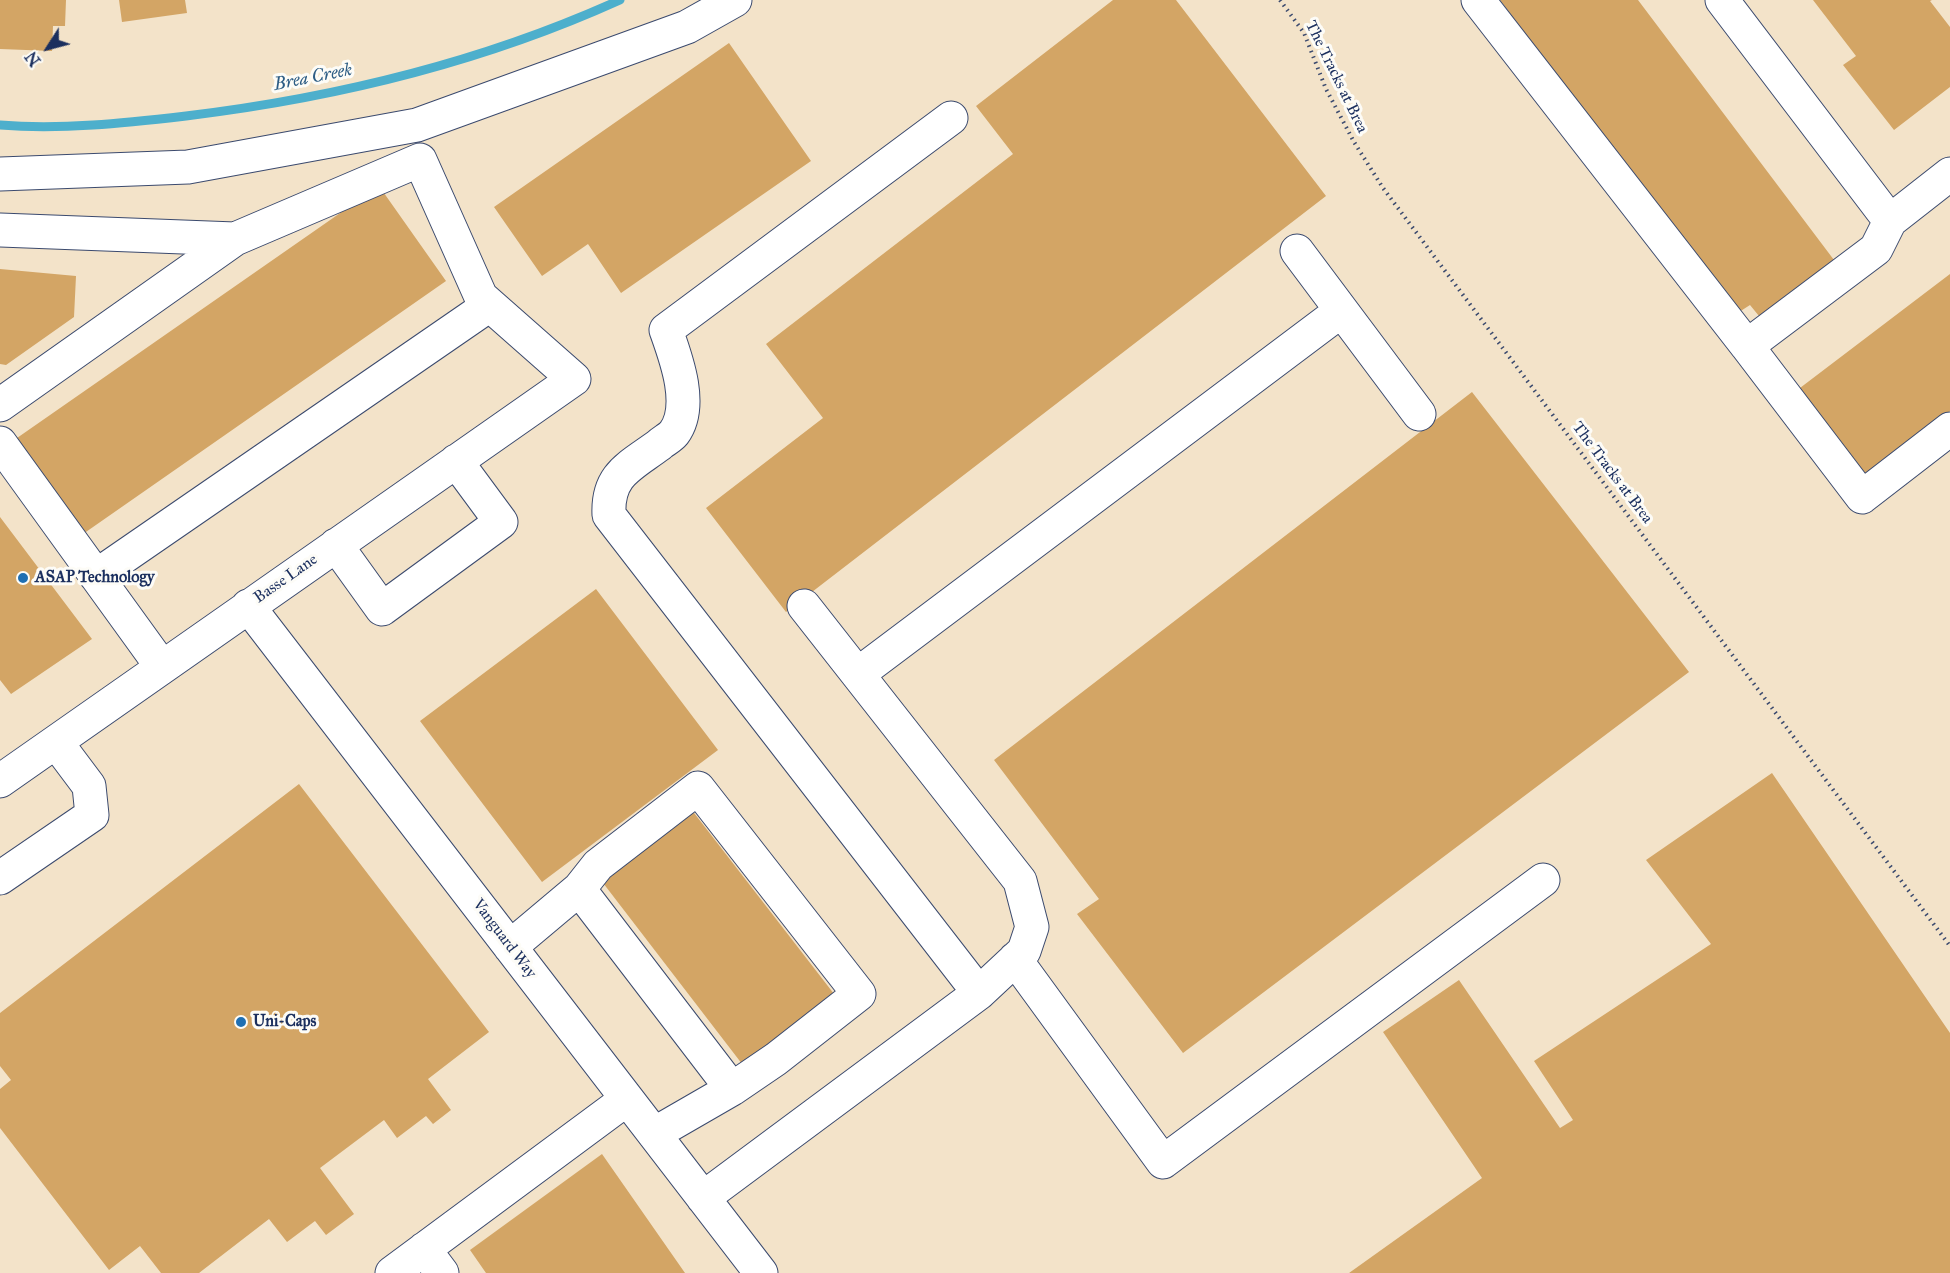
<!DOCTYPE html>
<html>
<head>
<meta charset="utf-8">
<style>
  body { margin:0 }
  #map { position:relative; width:1950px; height:1273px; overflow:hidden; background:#f3e3c9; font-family:"IM FELL Great Primer",serif }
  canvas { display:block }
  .north { position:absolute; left:18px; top:18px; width:60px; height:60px; -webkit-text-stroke:4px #fdfcf7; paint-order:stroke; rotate:234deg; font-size:16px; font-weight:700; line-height:24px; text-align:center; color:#1b2f5e }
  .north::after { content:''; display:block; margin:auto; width:21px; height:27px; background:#1b2f5e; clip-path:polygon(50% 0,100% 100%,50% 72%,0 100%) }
</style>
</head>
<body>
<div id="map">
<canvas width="1950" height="1273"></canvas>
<div class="north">N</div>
</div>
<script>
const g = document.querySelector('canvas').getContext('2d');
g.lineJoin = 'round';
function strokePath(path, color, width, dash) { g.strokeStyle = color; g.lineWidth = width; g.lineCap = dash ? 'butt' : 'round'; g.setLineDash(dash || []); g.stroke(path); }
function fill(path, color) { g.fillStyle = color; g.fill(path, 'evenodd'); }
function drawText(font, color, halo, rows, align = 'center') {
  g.font = font + ' "IM FELL Great Primer",serif'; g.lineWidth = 6; g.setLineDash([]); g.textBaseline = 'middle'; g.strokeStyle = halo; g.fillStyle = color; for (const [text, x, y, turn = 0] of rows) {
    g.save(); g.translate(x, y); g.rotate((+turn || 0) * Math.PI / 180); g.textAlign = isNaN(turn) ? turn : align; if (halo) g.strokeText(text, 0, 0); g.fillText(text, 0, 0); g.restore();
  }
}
const stream = new Path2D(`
  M0 125C61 130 125 123 186 116 335 98 483 62 620 0`);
const building = new Path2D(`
  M0 0H66L65 26H53L52 51 0 49Z
  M119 0H185L187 13 122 22Z
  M1113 0H1176L1326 196 786 612 706 508 823 418 766 344 1013 154 976 106Z
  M1500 0H1638L1834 260 1759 316 1750 305 1736 314Z
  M1813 0H1932L1930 1 1950 27V87L1894 130 1843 65 1856 56Z
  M729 43 811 161 621 293 588 244 542 276 494 207Z
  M379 186 446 281 83 534 17 438Z
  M0 269 76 276 74 317 6 365 0 364Z
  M1950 274V411L1862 478 1796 391Z
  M1472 392 1689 672 1183 1053 1077 914 1099 899 994 760Z
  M0 517 92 639 11 694 0 680Z
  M596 589 718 750 542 882 420 721Z
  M1772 773 1950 1033V1273H1349L1482 1178 1383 1032 1459 980 1560 1128 1573 1120 1534 1061 1711 944 1646 860Z
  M299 784 489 1032 428 1079 451 1110 433 1124 426 1116 397 1138 384 1120 320 1168 354 1214 326 1235 315 1221 287 1242 269 1219 199 1273H161L140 1246 109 1270 0 1128V1089L11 1080 0 1066V1013Z
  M691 809 841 1003 749 1073 600 879Z
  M602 1154 685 1273H486L470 1250Z`);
const path = new Path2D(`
  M1280 0 1304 33 1326 89 1354 142 1383 188 1950 946`);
const minor = new Path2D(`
  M1478 0 1747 346 1876 249 1890 221 1950 174
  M1722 0 1890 221
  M951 118 666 330C676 358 694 406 674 433 670 438 663 441 659 445 629 467 607 475 609 515L979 993
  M0 174 188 167 417 125 687 27 735 0
  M0 230 235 239 420 160 481 297 574 379 0 781
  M1297 251 1419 414
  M1747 346 1862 497 1950 429
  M0 405 235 239
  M0 443 162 667
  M336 545 382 609 501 522 456 461
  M96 576 488 306
  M248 606 761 1273
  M858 674 1341 311
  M0 878 92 815 89 786 56 742
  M579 889 732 1089
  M510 947 579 889 598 865 698 788 859 994 776 1059 732 1089 654 1134
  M1015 959 1163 1162 1543 880
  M703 1198 979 993 1024 951 1032 927 1020 881 804 606
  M424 1249 442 1273
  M392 1273 627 1099`);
const markers = [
  [23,578,6,"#1f6fb2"],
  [241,1022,6,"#1f6fb2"]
];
const streetNames = [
  ["The Tracks at Brea",1336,77,64],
  ["The Tracks at Brea",1612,473,53],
  ["Basse Lane",286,579,-35],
  ["Vanguard Way",504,939,53]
];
const poiNames = [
  ["ASAP Technology",35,578],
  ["Uni-Caps",253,1022]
];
const waterNames = [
  ["Brea Creek",313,78,-11]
];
strokePath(stream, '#4dafcc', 9);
fill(building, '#d3a565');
strokePath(minor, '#3b4a6e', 35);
strokePath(path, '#3b4a6e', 4, [1.5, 4.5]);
strokePath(minor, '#fff', 33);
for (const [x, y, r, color] of markers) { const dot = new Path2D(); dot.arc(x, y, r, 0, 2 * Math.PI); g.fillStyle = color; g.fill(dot); strokePath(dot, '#fdfcf7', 2); }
drawText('16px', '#1b2f5e', '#fdfcf7', streetNames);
drawText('bold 16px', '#1b2f5e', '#fdfcf7', poiNames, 'left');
drawText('italic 18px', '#2c5c84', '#fdfcf7', waterNames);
</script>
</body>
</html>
